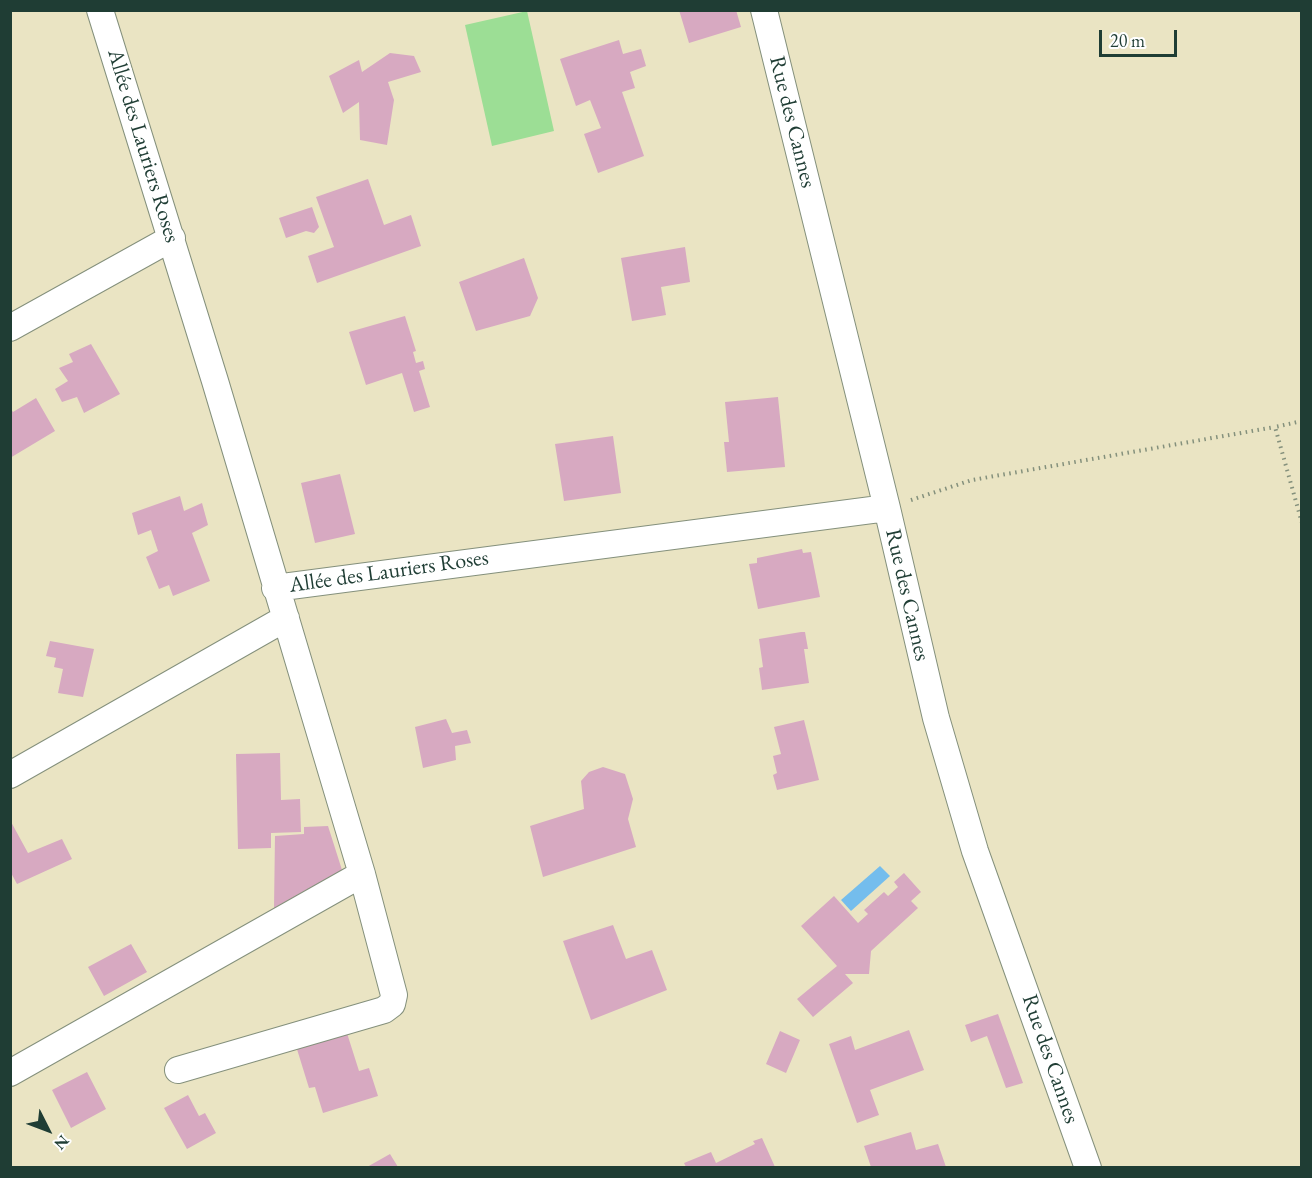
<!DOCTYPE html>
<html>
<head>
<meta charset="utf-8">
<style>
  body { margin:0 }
  #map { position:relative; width:1312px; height:1178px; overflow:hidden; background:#eae4c3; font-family:"EB Garamond",serif }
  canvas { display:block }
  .frame { position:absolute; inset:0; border:12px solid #1f3d34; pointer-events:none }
  .north { position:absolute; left:18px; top:1100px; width:60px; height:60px; -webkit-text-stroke:4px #fff; paint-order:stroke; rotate:132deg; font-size:16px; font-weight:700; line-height:24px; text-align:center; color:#1f3d34 }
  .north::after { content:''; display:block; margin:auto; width:21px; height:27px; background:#1f3d34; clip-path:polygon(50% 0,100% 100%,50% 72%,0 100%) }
  .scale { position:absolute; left:1099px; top:30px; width:78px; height:27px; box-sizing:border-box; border:3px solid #1f3d34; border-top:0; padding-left:8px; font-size:18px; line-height:21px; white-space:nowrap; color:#1f3d34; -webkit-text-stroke:4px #fff; paint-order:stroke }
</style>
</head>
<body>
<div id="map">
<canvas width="1312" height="1178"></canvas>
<div class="frame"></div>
<div class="north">N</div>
<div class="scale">20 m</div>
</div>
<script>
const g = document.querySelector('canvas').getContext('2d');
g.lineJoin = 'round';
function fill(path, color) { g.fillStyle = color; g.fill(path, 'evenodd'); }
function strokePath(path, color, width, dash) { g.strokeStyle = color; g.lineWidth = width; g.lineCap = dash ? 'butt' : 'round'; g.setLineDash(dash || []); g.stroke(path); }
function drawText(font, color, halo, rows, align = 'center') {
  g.font = font + ' "EB Garamond",serif'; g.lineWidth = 4.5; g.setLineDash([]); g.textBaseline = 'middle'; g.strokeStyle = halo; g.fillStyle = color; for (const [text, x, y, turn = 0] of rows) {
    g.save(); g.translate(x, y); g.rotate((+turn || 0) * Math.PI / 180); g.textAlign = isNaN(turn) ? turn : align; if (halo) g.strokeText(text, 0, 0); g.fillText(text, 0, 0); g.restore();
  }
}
const green = new Path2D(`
  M527 11 554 131 492 146 465 25Z`);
const water = new Path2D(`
  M880 866 890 876 851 911 841 900Z`);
const building = new Path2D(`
  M679 10H736L741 27 689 43Z
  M619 40 623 54 641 49 646 66 630 72 635 88 622 92 644 156 598 173 584 134 601 128 590 100 576 106 560 59Z
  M390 53 414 56 421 72 388 82 394 100 387 145 360 140 359 102 343 113 329 76 359 60 362 72Z
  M368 179 384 225 411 215 421 246 317 283 308 256 334 247 316 197Z
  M312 207 319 227 314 233 306 231 286 238 279 218Z
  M685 247 690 282 661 287 666 315 632 321 621 258Z
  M524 258 538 298 530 316 476 331 459 282Z
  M405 316 416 351 413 352 416 363 423 361 425 369 419 371 430 407 414 412 402 373 366 385 349 332Z
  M91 344 120 394 84 413 77 397 62 402 55 389 68 381 59 368 73 362 69 354Z
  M778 397 785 467 727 472 724 442H729L725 402Z
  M36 398 55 431 10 458V408L13 412Z
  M613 436 621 493 564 501 555 444Z
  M340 474 355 534 315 543 301 483Z
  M180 496 184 511 202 503 208 525 192 533 210 581 173 596 169 585 159 589 146 557 158 551 151 530 138 535 132 513Z
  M802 549 803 553 811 552 820 597 758 609 749 564 757 563V558Z
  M801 632H805L808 649H804L809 683 762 690 759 668 763 667 759 639Z
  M50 641 94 649 83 697 58 693 63 669 54 667 56 658 46 656Z
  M446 719 452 733 467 730 471 743 455 746 456 760 423 768 415 727Z
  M804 720 819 780 777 790 773 775 777 773 773 756 781 754 774 727Z
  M280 753 281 800 300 799 301 832 271 833V848L238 849 236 754Z
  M603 767 625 774 633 799 628 819 636 847 543 877 530 826 584 809 581 781 589 772Z
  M10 820 28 853 62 839 72 859 17 884 10 871Z
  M328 826 342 870 274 908 275 836 304 834V827Z
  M904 873 921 892 911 901 918 908 871 951 869 974H845L853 983 813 1017 797 999 837 966 801 926 834 896 858 923 868 914 864 910 884 892 888 896 898 887 894 882Z
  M613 925 626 959 652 950 667 990 591 1020 563 941Z
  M131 944 147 972 104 996 88 967Z
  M998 1014 1023 1083 1006 1088 987 1036 971 1042 965 1025Z
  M346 1030 359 1071 369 1068 378 1096 323 1113 315 1087 309 1088 296 1046Z
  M909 1030 924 1070 870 1090 879 1115 857 1123 829 1044 851 1036 855 1050Z
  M780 1031 800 1040 786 1073 766 1064Z
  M87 1072 106 1109 71 1128 52 1090Z
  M188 1095 199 1116 205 1113 216 1133 187 1149 164 1108Z
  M911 1132 916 1150 938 1144 946 1167H871L864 1146Z
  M762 1138 775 1167H686L684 1163 711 1152 716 1163 755 1144 753 1141Z
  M390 1154 398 1167H367Z`);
const path = new Path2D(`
  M1302 421 1275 427 1302 523
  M911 500 972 480 1275 427`);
const minor = new Path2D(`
  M100 10 215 381 362 874 394 995 392 1004 384 1010 178 1070
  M764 10 887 508 936 718 975 851 1088 1168
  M10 328 172 238
  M275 588 887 508
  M10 775 286 618
  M10 1073 362 874`);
const streetNames = [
  ["Rue des Cannes",792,122,76],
  ["Allée des Lauriers Roses",143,146,73],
  ["Allée des Lauriers Roses",389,572,-8],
  ["Rue des Cannes",907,595,77],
  ["Rue des Cannes",1050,1059,71]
];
fill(green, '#9cde95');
fill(water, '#74bded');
fill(building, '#d7a9c1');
strokePath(minor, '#84907c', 28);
strokePath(path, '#84907c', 4, [1.5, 4.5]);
strokePath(minor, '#fff', 26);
drawText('22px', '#1f3d34', '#fff', streetNames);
</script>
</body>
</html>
